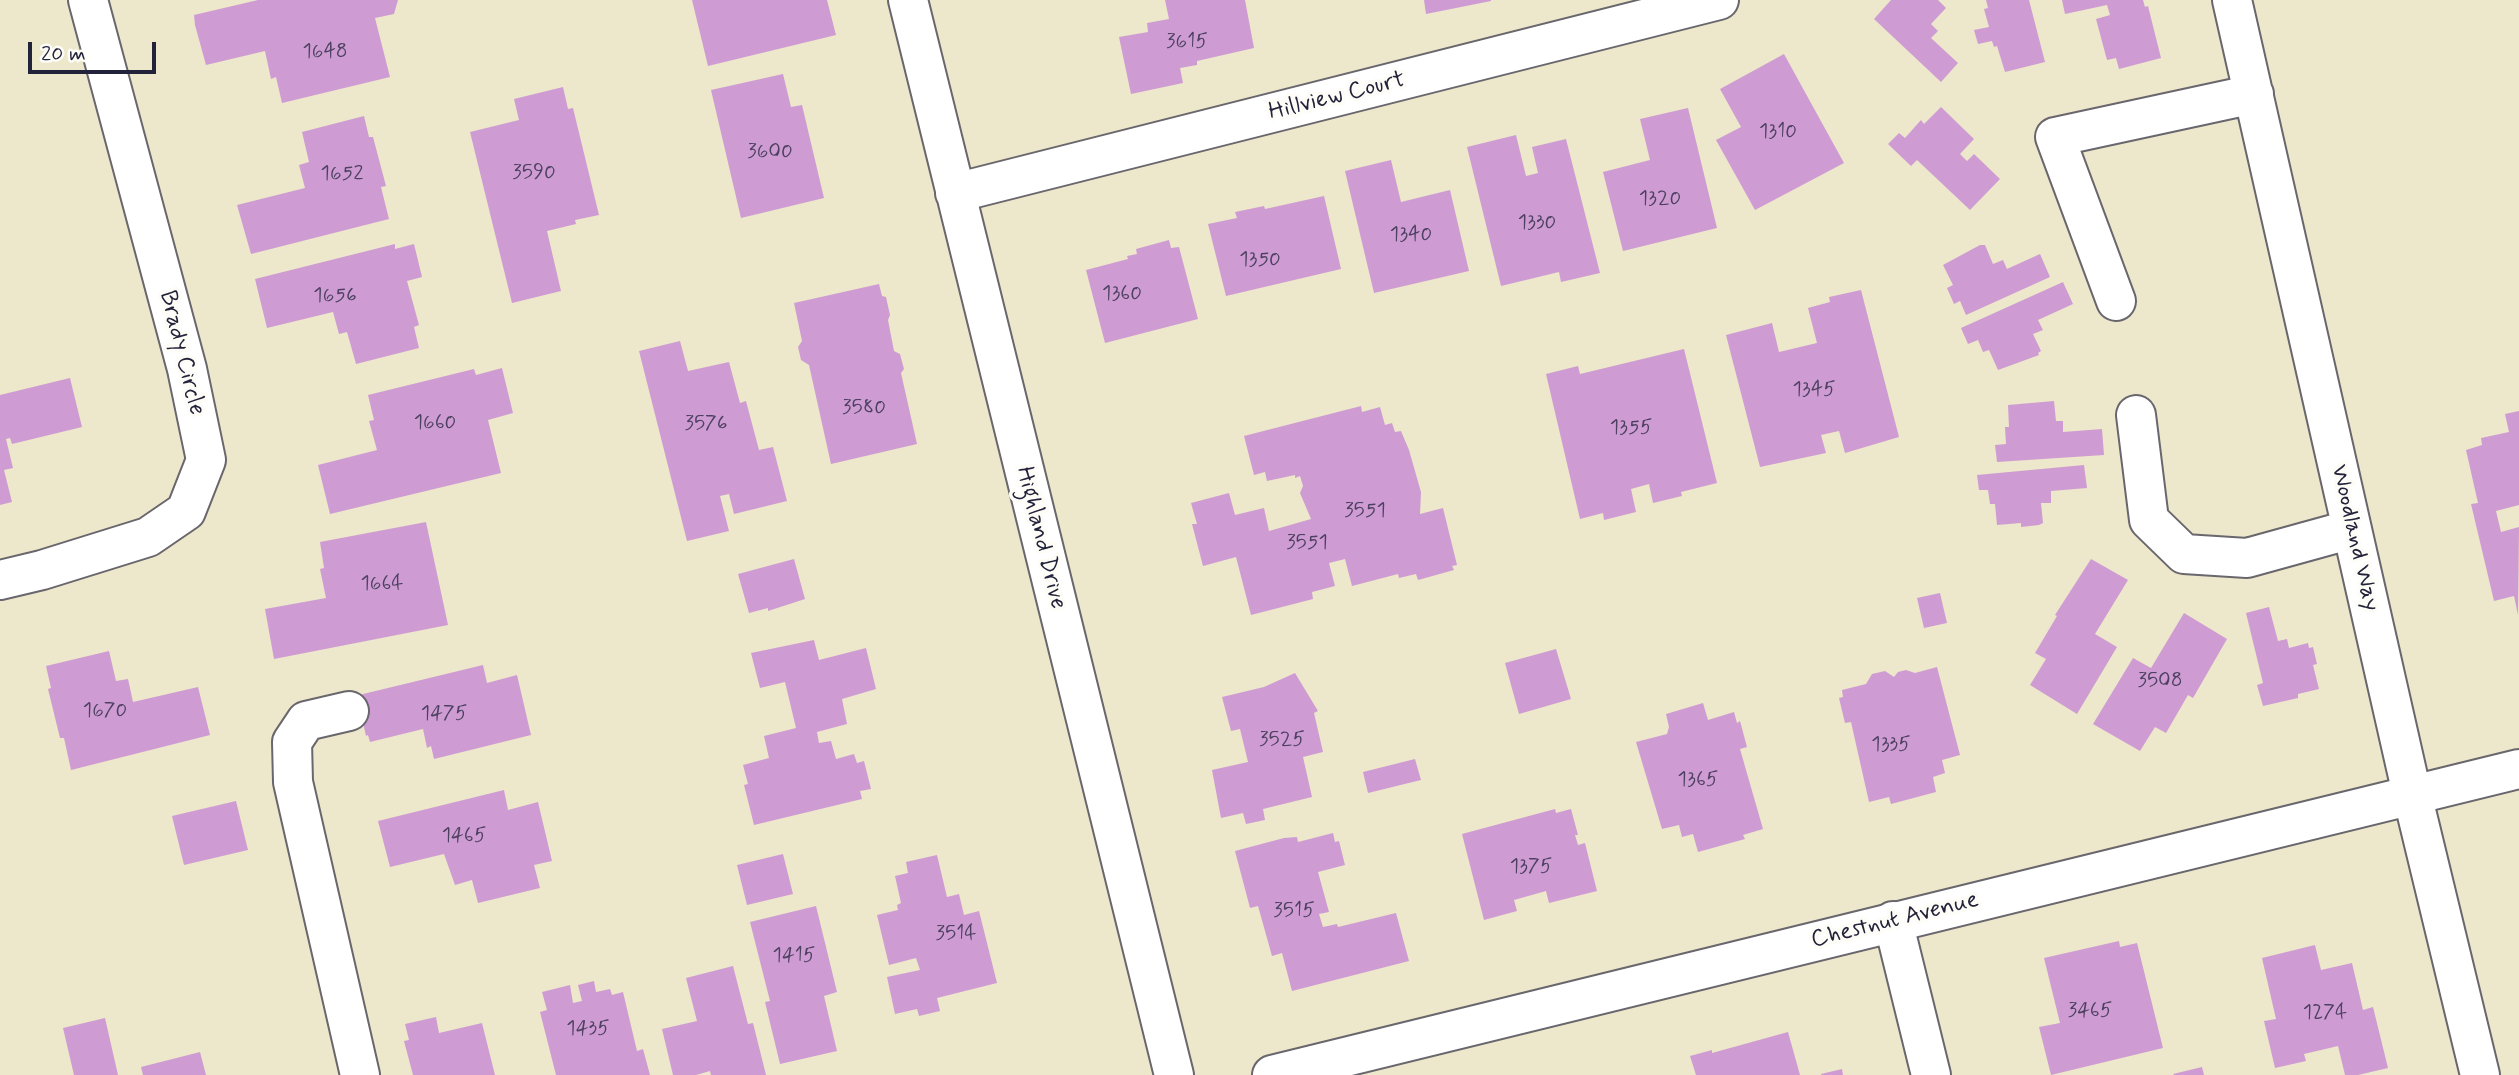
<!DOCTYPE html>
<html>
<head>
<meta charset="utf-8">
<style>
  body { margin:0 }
  #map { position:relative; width:2519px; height:1075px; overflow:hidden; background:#ede7cb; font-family:Mynerve,sans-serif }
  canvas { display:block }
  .scale { position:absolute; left:28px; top:42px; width:128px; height:32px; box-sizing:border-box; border:4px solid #22223b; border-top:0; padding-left:9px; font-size:21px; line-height:24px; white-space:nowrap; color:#22223b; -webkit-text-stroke:5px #fdfcf7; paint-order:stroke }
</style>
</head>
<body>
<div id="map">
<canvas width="2519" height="1075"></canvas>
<div class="scale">20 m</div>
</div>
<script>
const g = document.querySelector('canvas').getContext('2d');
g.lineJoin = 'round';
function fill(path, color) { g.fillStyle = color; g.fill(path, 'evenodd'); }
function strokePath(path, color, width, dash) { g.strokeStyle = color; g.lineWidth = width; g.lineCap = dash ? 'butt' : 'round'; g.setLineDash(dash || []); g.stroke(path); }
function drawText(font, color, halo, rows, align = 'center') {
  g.font = font + ' Mynerve,sans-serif'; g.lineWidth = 7; g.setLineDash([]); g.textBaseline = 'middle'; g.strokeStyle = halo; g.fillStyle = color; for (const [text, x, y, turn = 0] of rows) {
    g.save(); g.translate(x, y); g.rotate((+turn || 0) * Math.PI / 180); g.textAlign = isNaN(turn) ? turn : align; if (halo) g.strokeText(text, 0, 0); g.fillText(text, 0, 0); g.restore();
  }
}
const building = new Path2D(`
  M258 0H398L394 14 375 18 390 77 282 103 276 77 271 79 265 51 206 65 195 25 194 15Z
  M692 0H827L836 35 708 66Z
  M1165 0H1245L1254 48 1197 61V65L1180 68 1183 83 1131 94 1119 37 1148 32 1147 23 1169 19Z
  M1424 0H1491V1L1426 14Z
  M1891 0H1938L1946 8 1931 24 1938 31 1931 38 1958 63 1941 82 1874 19Z
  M1986 0H2029L2045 62 2005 72 1997 46 1994 47 1992 41 1978 44 1974 30 1989 27 1984 9 1988 8Z
  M2062 0H2143L2145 7 2148 6 2161 58 2119 69 2116 58 2107 60 2096 19 2110 15 2107 5 2065 14Z
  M1784 54 1844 163 1755 210 1716 140 1741 127 1720 89Z
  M783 74 791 107 802 105 824 198 741 218 711 90Z
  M563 87 568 109 573 108 599 215 575 220 576 224 547 231 561 291 512 303 470 132 519 120 514 99Z
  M1941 107 1974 139 1960 154 1967 161 1974 154 2000 179 1970 210 1917 160 1911 166 1888 144 1899 133 1905 138 1921 120 1924 124Z
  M1688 108 1717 228 1623 251 1603 172 1650 160 1640 119Z
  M364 116 369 137H373L386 186 381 187 389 219 251 254 237 205 305 188 299 165 309 162 302 132Z
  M1516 135 1526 176 1538 173 1532 147 1566 139 1600 273 1561 282 1559 272 1501 286 1467 147Z
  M1391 160 1401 202 1450 190 1469 271 1374 293 1345 171Z
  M1324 196 1341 269 1226 296 1208 224 1237 218 1235 212 1264 206 1265 209Z
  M1169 240 1171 248 1179 247 1198 319 1105 343 1086 270 1128 259 1127 256 1137 254 1136 249Z
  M395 244V249L414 244 422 277 407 281 419 325 414 327 419 348 356 364 347 332 339 334 333 312 267 328 255 279Z
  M1980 245H1985L1993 264 2003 260 2007 269 2040 254 2050 277 1966 315 1960 301 1954 304 1947 288 1953 285 1943 265Z
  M2063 282 2073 304 2038 320 2043 330 2033 334 2041 351 2038 353 2039 355 1998 370 1989 350 1983 352 1978 340 1968 344 1961 328Z
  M879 284 882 296 886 297 890 315 888 320 894 351 900 354 904 369 901 373 917 444 831 464 809 365 801 360 798 347 802 341 794 303Z
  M1861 290 1899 437 1845 453 1839 431 1821 435 1826 453 1760 467 1726 335 1772 323 1779 352 1817 343 1808 308 1830 302 1829 297Z
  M680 341 688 371 729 362 740 403 746 401 759 450 773 447 787 501 734 514 729 494 720 496 729 531 687 541 639 351Z
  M1684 349 1717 483 1681 492 1682 496 1653 503 1649 484 1631 489 1636 512 1604 520 1603 513 1580 519 1546 374 1578 366 1580 374Z
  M502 368 513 413 488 420 501 473 330 514 318 465 377 450 369 421 374 420 368 395 474 369 476 375Z
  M70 378 82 427 12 444 10 438 6 439 13 468 4 470 12 502 0 505V395Z
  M2054 401 2056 421H2063V432L2102 429 2104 455 1997 462 1995 445 2006 444 2005 427H2009L2008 405Z
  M1361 406 1362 412 1380 407 1385 425 1392 423 1395 432 1401 431 1409 450 1421 492 1420 514 1443 508 1457 565 1452 566 1454 570 1418 580 1416 574 1399 578 1398 574 1352 586 1345 559 1329 563 1335 586 1312 592 1313 599 1251 615 1236 557 1203 566 1192 524H1197L1191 503 1229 493 1235 515 1264 508 1269 531 1311 519 1300 493 1303 486 1300 476 1295 478V475L1267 481 1265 472 1254 475 1244 436Z
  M2519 411V505L2496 511 2501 532 2519 527 2518 615 2514 596 2494 601 2471 504 2478 503 2466 450 2482 445 2481 438 2509 432 2505 414Z
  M2084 465 2087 488 2051 491V503H2041L2043 523 2039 525 2021 527V523L1997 525 1995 504H1990L1988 490H1979L1977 475Z
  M426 522 448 625 274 659 265 609 326 598 320 569 324 568 320 542Z
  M794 559 805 599 768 611V608L749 613 738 574Z
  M2091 559 2128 580 2095 634 2117 647 2077 714 2030 685 2046 659 2035 653 2057 616 2055 615Z
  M1940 593 1947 623 1924 628 1917 598Z
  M2269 607 2278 641 2287 639 2289 648 2308 643 2309 648 2313 647 2317 664 2313 665 2319 689 2298 694V698L2263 706 2257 685 2263 683 2246 613Z
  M2184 613 2227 639 2193 698 2188 695 2166 733 2155 727 2140 751 2093 724 2133 658 2151 668Z
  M814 640 819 660 866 648 876 689 842 699 847 724 817 732 819 743 831 741 836 759 854 754 857 763 864 761 871 789 860 791 862 799 754 825 744 785 748 784 743 765 769 758 764 736 796 728 785 682 760 688 751 653Z
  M1556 649 1571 699 1519 714 1505 663Z
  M109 651 116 681 128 679 133 702 198 687 210 735 71 770 64 738H60L48 689 51 688 46 666Z
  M483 665 487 683 517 675 531 735 434 759 431 746 427 748 423 729 370 742 368 735 366 736 358 701H361L359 695Z
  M1937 667 1960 755 1942 760 1945 773 1933 777 1936 792 1891 804 1889 797 1869 802 1851 722 1845 723 1839 698 1843 697 1842 690 1866 684 1872 674 1885 671 1894 677 1898 672 1906 670 1915 673Z
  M1295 673 1318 711 1314 713 1323 752 1303 757 1312 797 1263 809 1265 820 1246 824 1243 813 1221 818 1212 770 1248 762 1240 729 1231 731 1222 697 1264 687Z
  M1703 703 1708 720 1734 712 1737 723 1740 721 1747 747 1740 749 1763 829 1743 835 1745 839 1698 852 1693 834 1682 837 1679 825 1662 829 1636 742 1667 734 1669 727 1666 714Z
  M1415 759 1421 780 1368 793 1363 772Z
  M504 790 508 810 538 802 552 861 534 865 540 888 478 903 472 880 455 885 444 854 390 867 378 821Z
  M236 801 248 850 184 865 172 816Z
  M1555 809 1556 813 1571 809 1578 835H1575L1578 845 1585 843 1597 891 1549 903 1546 891 1514 900 1517 911 1484 920 1462 834Z
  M1333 833 1335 842 1339 841 1345 865 1318 872 1329 912 1319 914 1323 927 1337 924 1338 927 1396 913 1409 961 1292 991 1282 953 1272 956 1258 906 1250 908 1235 851 1284 838 1297 837 1298 842Z
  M783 854 793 894 747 905 737 865Z
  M937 855 947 897 959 894 964 915 979 911 997 983 937 998 940 1011 919 1016 917 1009 895 1014 887 977 920 970 916 958 889 965 877 915 898 910 897 905 901 903 895 876 908 873 906 862Z
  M816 906 837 992 824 996 837 1051 780 1064 765 1002 770 1001 750 922Z
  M2119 941 2120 947 2137 943 2163 1048 2051 1075 2039 1027 2060 1023 2044 958Z
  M2315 945 2321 970 2352 963 2363 1010 2373 1007 2388 1068 2358 1075H2345L2338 1046 2304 1054 2306 1061 2275 1068 2264 1021 2276 1019 2262 958Z
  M733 966 748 1024 753 1023 766 1075H711L710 1071 696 1075H673L662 1029 697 1021 686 978Z
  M594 981 596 992 610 989 612 995 623 992 637 1051 643 1049 650 1075H556L540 1012 547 1010 542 992 570 985 573 1003 582 1001 578 985Z
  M436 1017 439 1033 482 1023 495 1075H413L404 1041 409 1040 405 1024Z
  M105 1018 118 1075H74L63 1028Z
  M1788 1032 1800 1075H1696L1690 1056 1712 1050V1053Z
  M200 1052 206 1075H143L141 1067Z
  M2202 1067 2204 1075H2174L2173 1074Z
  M1842 1069 1843 1075H1821V1074Z`);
const minor = new Path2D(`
  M908 0 1174 1075
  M2232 0 2412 794 2480 1075
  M955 193 1719 0
  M2116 301 2055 137 2254 94
  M2136 415 2149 520 2184 554 2247 558 2352 529
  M0 580 42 570 148 537 186 511 206 460 187 369 88 0
  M349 711 306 721 292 742 293 782 360 1075
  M1893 921 1931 1075`);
const major = new Path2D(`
  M1272 1075 2519 769`);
const numberNames = [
  ["3615",1187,43],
  ["1648",325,53],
  ["1310",1778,133],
  ["3600",770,153],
  ["3590",534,174],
  ["1652",342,175],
  ["1320",1660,200],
  ["1330",1537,224],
  ["1340",1411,236],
  ["1350",1260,261],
  ["1360",1122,295],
  ["1656",335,297],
  ["1345",1814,391],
  ["3580",864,409],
  ["1660",435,424],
  ["3576",706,425],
  ["1355",1631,429],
  ["3551",1365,512],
  ["3551",1307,544],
  ["1664",382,585],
  ["3508",2160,682],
  ["1670",105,712],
  ["1475",444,715],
  ["3525",1282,741],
  ["1335",1891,746],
  ["1365",1698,781],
  ["1465",464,837],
  ["1375",1531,868],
  ["3515",1294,912],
  ["3514",956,935],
  ["1415",794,957],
  ["3465",2090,1012],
  ["1274",2325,1014],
  ["1435",588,1030]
];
const streetNames = [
  ["Hillview Court",1337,97,-14],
  ["Brady Circle",181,353,76],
  ["Highland Drive",1040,538,76],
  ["Woodland Way",2354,538,77],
  ["Chestnut Avenue",1895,921,-14]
];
fill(building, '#ce9cd3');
strokePath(minor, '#69676d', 42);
strokePath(major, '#69676d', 42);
strokePath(minor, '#fff', 38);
strokePath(major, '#fff', 38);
drawText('21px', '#4d4061', null, numberNames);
drawText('24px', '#22223b', '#fdfcf7', streetNames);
</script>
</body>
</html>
